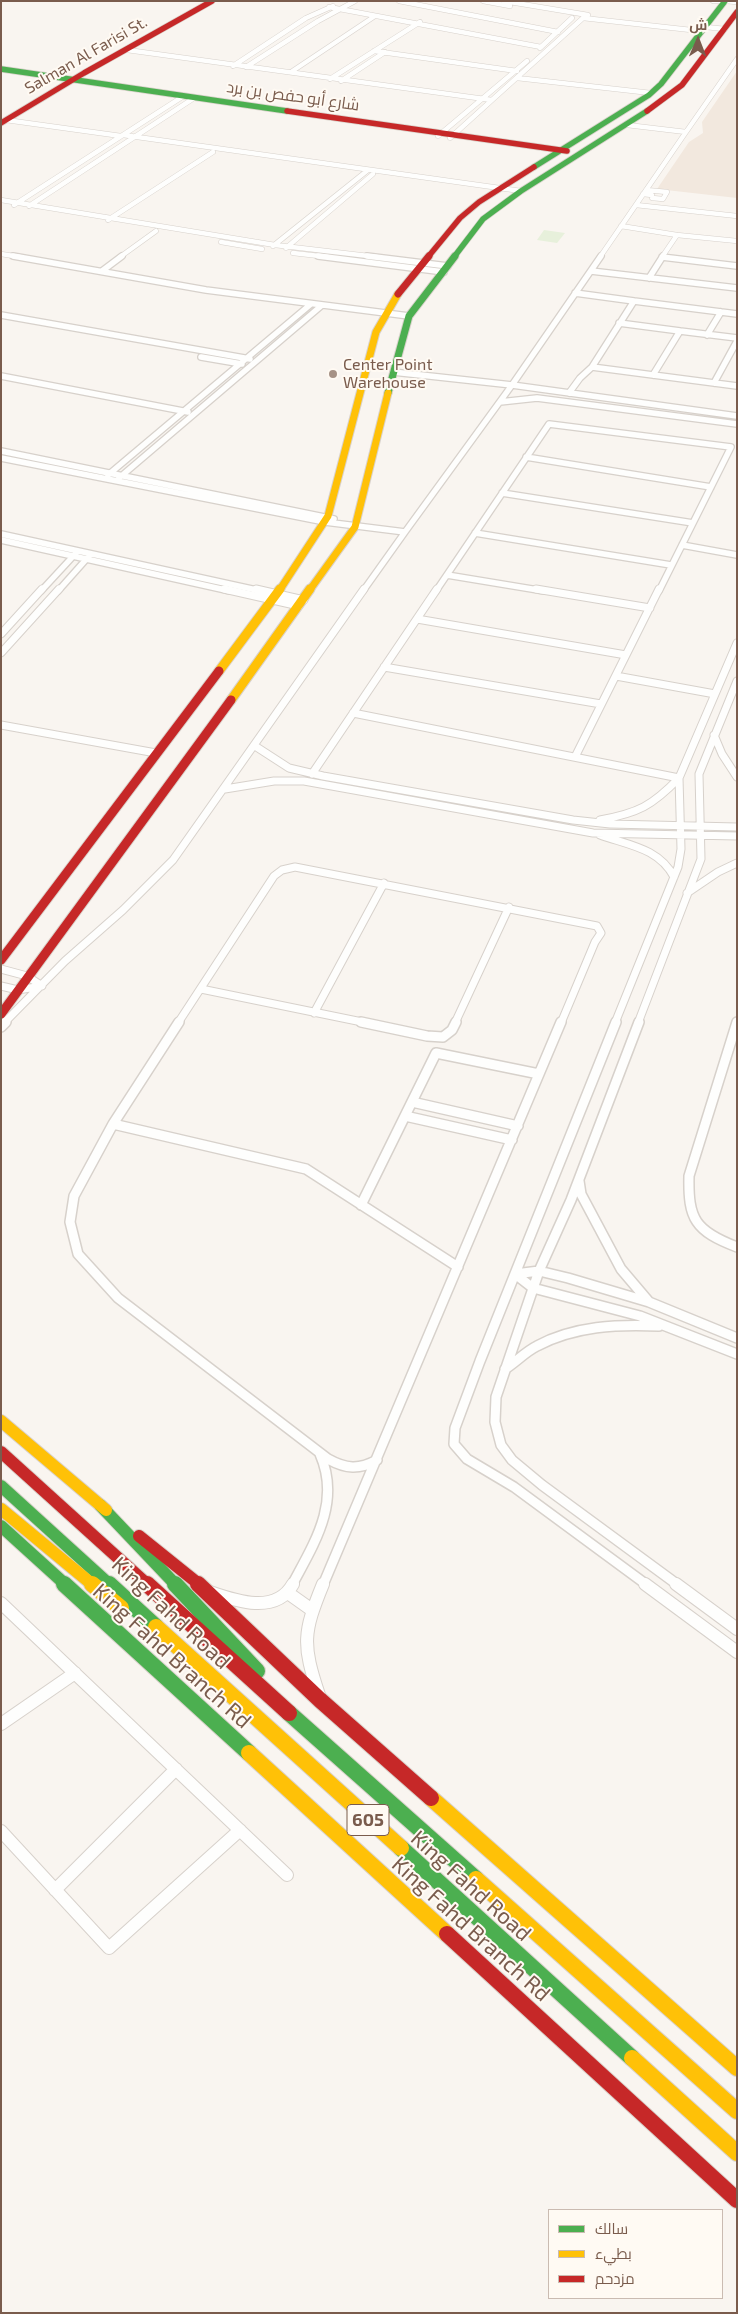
<!DOCTYPE html>
<html>
<head>
<meta charset="utf-8">
<style>
  body { margin:0 }
  #map { position:relative; width:738px; height:2314px; overflow:hidden; background:#f9f5f0; font-family:"Exo 2",Cairo,sans-serif }
  canvas { display:block }
  .frame { position:absolute; inset:0; border:2px solid #7a5c4d; pointer-events:none }
  .legend { position:absolute; left:548px; top:2209px; width:175px; height:90px; box-sizing:border-box; background:#fffaf3; border:1px solid #cabbb1; margin:0; padding:6px 9px; list-style:none; font-size:15px; color:#7a5c4d }
  .legend li { display:flex; align-items:center; gap:10px; height:25px }
  .legend b { width:25px; border:1px solid #cabbb1 }
  .north { position:absolute; left:673px; top:15px; width:50px; height:50px; -webkit-text-stroke:4px #fffaf3; paint-order:stroke; rotate:1deg; font-size:14px; font-weight:700; line-height:20px; text-align:center; color:#7a5c4d }
  .north::after { content:''; display:block; margin:auto; width:18px; height:22px; background:#7a5c4d; clip-path:polygon(50% 0,100% 100%,50% 72%,0 100%) }
</style>
</head>
<body>
<div id="map">
<canvas width="738" height="2314"></canvas>
<div class="frame"></div>
<ul class="legend">
<li><b style="height:6px;background:#4caf50"></b>سالك</li>
<li><b style="height:6px;background:#ffc107"></b>بطيء</li>
<li><b style="height:6px;background:#c62828"></b>مزدحم</li>
</ul>
<div class="north">ش</div>
</div>
<script>
const g = document.querySelector('canvas').getContext('2d');
g.lineJoin = 'round';
function fill(path, color) { g.fillStyle = color; g.fill(path, 'evenodd'); }
function strokePath(path, color, width, dash) { g.strokeStyle = color; g.lineWidth = width; g.lineCap = dash ? 'butt' : 'round'; g.setLineDash(dash || []); g.stroke(path); }
function drawText(font, color, halo, rows, align = 'center') {
  g.font = font + ' "Exo 2",Cairo,sans-serif'; g.lineWidth = 4; g.setLineDash([]); g.textBaseline = 'middle'; g.strokeStyle = halo; g.fillStyle = color; for (const [text, x, y, turn = 0] of rows) {
    g.save(); g.translate(x, y); g.rotate((+turn || 0) * Math.PI / 180); g.textAlign = isNaN(turn) ? turn : align; if (halo) g.strokeText(text, 0, 0); g.fillText(text, 0, 0); g.restore();
  }
}
const residential = new Path2D(`
  M737 71V198L657 189 689 142 703 133 702 122Z`);
const green = new Path2D(`
  M544 230 565 233 557 243 537 240Z`);
const streetFar4 = new Path2D(`
  M399 1 558 32
  M483 1 510 6
  M504 1 588 15
  M713 1H724
  M725 1 737 2
  M329 7 541 47
  M696 26 725 29
  M540 48 572 18
  M127 50 492 100 450 138
  M374 51 517 71
  M233 66 306 18 333 6
  M246 67 318 21 355 1
  M291 72 375 16
  M517 78 651 93
  M330 79 420 22
  M341 81 385 52
  M492 100 583 18 700 31
  M6 120 121 136
  M686 132 737 59
  M123 135 521 191
  M438 136 527 61
  M643 194 652 195V198L663 199 667 192 646 190
  M1 200 275 245 377 257
  M14 205 182 97
  M636 205 737 216
  M29 206 194 98
  M108 220 213 152
  M621 226 677 235
  M221 242 262 249
  M273 246 368 170
  M286 248 373 174
  M293 253 328 257
  M1 254 20 257
  M120 257 156 231
  M600 257 686 132 627 125
  M662 257H665
  M662 257 677 235 737 241`);
const streetFar3 = new Path2D(`
  M13 256 206 290 409 316
  M318 256 444 272
  M367 256 448 266
  M662 257 737 266
  M102 271 122 256
  M591 271 737 288
  M649 278 663 256
  M575 293 634 301
  M737 314 634 301 592 367 737 386
  M1 315 250 359
  M619 323 680 331
  M707 335 721 312
  M201 357 242 364
  M393 372 512 385 737 416
  M653 375 680 331 737 338
  M1 376 188 412
  M714 383 737 341
  M569 393 580 378 592 367
  M500 402 537 398 737 424
  M1 451 334 519
  M526 457 711 487
  M1 458 325 522 405 532 363 591
  M108 475 311 304
  M119 478 321 306
  M502 493 693 523
  M405 532 512 385 601 256
  M475 533 671 565
  M1 534 261 591
  M1 540 230 591
  M682 545 737 555
  M447 575 544 591
  M41 591 77 552
  M58 591 90 555
  M436 591 549 424 731 447 659 591`);
const streetFar2 = new Path2D(`
  M224 589 299 606
  M256 589 304 600
  M536 589 650 608
  M417 619 626 655
  M1 634 42 589
  M1 653 59 589
  M384 667 601 704
  M616 676 715 694
  M353 713 679 778
  M1 725 156 753
  M714 735 722 754 737 777
  M255 746 289 768 323 776 573 820 610 824 737 827
  M575 757 659 589
  M312 774 437 589
  M225 789 274 781H304L593 833 737 836
  M600 820C638 813 652 806 679 778
  M600 835C628 845 659 848 674 877
  M687 893 718 872 737 863
  M1 969 27 976 42 986 18 990 1 986
  M201 989 367 1023
  M314 1013 384 883
  M4 1023 65 961 123 910 173 860 364 589
  M178 1023 274 876 282 870 295 867 597 926 601 933 595 942 561 1023
  M455 1023 509 907
  M615 1023 678 867 681 849 679 778 737 643
  M638 1023 701 859 699 774 737 681`);
const streetFar1 = new Path2D(`
  M361 1022 427 1036 443 1037 452 1030 456 1022
  M616 1022 480 1361 455 1428 454 1444 467 1459 514 1487 647 1585
  M639 1022 571 1200 539 1271 496 1397 495 1422 501 1445 512 1460 542 1485 678 1585
  M737 1022 689 1176C688 1219 695 1231 737 1247
  M1 1027 6 1022
  M412 1102 518 1126
  M405 1116 512 1140
  M113 1124 179 1022
  M579 1181 581 1194 621 1269 649 1302
  M361 1205 436 1053 539 1074
  M737 1338 649 1302 568 1278 539 1271 515 1274 533 1288 640 1316 737 1354
  M505 1369C516 1362 525 1352 537 1346 574 1326 618 1324 659 1326
  M377 1460C359 1470 346 1469 328 1459L118 1298 78 1254 70 1222 74 1196 113 1124 306 1169 458 1267
  M292 1585C315 1542 341 1502 320 1454
  M323 1585 561 1022`);
const street = new Path2D(`
  M645 1584 737 1652
  M676 1584 737 1629
  M210 1592C236 1601 276 1615 293 1584
  M288 1593 312 1610
  M1 1603 287 1875
  M319 1695C302 1644 303 1633 323 1584
  M1 1724 75 1673
  M1 1831 109 1948 240 1830
  M55 1890 176 1769`);
const fastFar3 = new Path2D(`
  M1 69 287 111
  M534 167 649 95 661 84 725 1
  M454 257 483 219 521 191 647 111`);
const fastFar2 = new Path2D(`
  M388 393 409 316 455 256`);
const fastFar1 = new Path2D(`
  M1 1486 110 1585
  M100 1505 176 1585
  M1 1526 66 1585`);
const fast = new Path2D(`
  M64 1584 249 1753
  M109 1584 156 1627
  M175 1584 257 1671
  M289 1713 476 1879
  M401 1848 632 2058`);
const slowFar3 = new Path2D(`
  M279 591 328 516 376 332 398 294
  M309 591 355 527 388 393`);
const slowFar2 = new Path2D(`
  M219 671 280 589
  M231 700 310 589`);
const slowFar1 = new Path2D(`
  M1 1421 106 1510
  M1 1509 93 1585`);
const slow = new Path2D(`
  M92 1584 121 1608
  M156 1627 401 1848
  M249 1753 447 1934
  M431 1798 737 2068
  M476 1879 737 2111
  M632 2058 737 2153`);
const jamFar4 = new Path2D(`
  M287 111 567 151
  M647 111 682 85 737 12
  M1 123 84 73 212 1
  M428 257 460 218 479 202 534 167`);
const jamFar3 = new Path2D(`
  M398 294 429 256`);
const jamFar2 = new Path2D(`
  M1 960 219 671
  M1 1014 231 700`);
const jamFar1 = new Path2D(`
  M1 1452 148 1585
  M139 1536 200 1585`);
const jam = new Path2D(`
  M147 1584 289 1713
  M198 1584 320 1700 431 1798
  M447 1934 737 2200`);
const markers = [
  [333,374,5,"#a69286"]
];
const farStreetnames = [
  ["Salman Al Farisi St.",86,55,-30],
  ["شارع أبو حفص بن برد",293,96,8]
];
const farPoinames = [
  ["Center Point",343,365],
  ["Warehouse",343,383]
];
const shields = [
  [368,1820,42]
];
const shieldNames = [
  ["605",368,1820]
];
const nearStreetnames = [
  ["King Fahd Road",171,1613,43],
  ["King Fahd Branch Rd",172,1656,42],
  ["King Fahd Road",471,1886,42],
  ["King Fahd Branch Rd",471,1929,42]
];
fill(residential, '#f2e8de');
fill(green, '#e7f0db');
strokePath(streetFar4, '#d7d1cb', 5.5);
strokePath(streetFar3, '#d7d1cb', 8);
strokePath(streetFar2, '#d7d1cb', 9);
strokePath(streetFar1, '#d7d1cb', 12);
strokePath(street, '#d7d1cb', 14);
strokePath(fastFar3, '#d9d2cb', 7);
strokePath(fastFar2, '#d9d2cb', 9);
strokePath(fastFar1, '#d9d2cb', 14);
strokePath(fast, '#d9d2cb', 18);
strokePath(slowFar3, '#d9d2cb', 9);
strokePath(slowFar2, '#d9d2cb', 11);
strokePath(slowFar1, '#d9d2cb', 14);
strokePath(slow, '#d9d2cb', 18);
strokePath(jamFar4, '#d9d2cb', 7);
strokePath(jamFar3, '#d9d2cb', 9);
strokePath(jamFar2, '#d9d2cb', 11);
strokePath(jamFar1, '#d9d2cb', 14);
strokePath(jam, '#d9d2cb', 18);
strokePath(streetFar4, '#fefefd', 4.5);
strokePath(streetFar3, '#fefefd', 5.5);
strokePath(streetFar2, '#fefefd', 7);
strokePath(streetFar1, '#fefefd', 9);
strokePath(street, '#fefefd', 12);
strokePath(fastFar3, '#4caf50', 5.5);
strokePath(fastFar2, '#4caf50', 7);
strokePath(fastFar1, '#4caf50', 12);
strokePath(fast, '#4caf50', 16);
strokePath(slowFar3, '#ffc107', 7);
strokePath(slowFar2, '#ffc107', 9);
strokePath(slowFar1, '#ffc107', 12);
strokePath(slow, '#ffc107', 16);
strokePath(jamFar4, '#c62828', 5.5);
strokePath(jamFar3, '#c62828', 7);
strokePath(jamFar2, '#c62828', 9);
strokePath(jamFar1, '#c62828', 12);
strokePath(jam, '#c62828', 16);
for (const [x, y, r, color] of markers) { const dot = new Path2D(); dot.arc(x, y, r, 0, 2 * Math.PI); g.fillStyle = color; g.fill(dot); strokePath(dot, '#fffaf3', 2); }
drawText('16px', '#7a5c4d', '#fffaf3', farStreetnames);
drawText('16px', '#7a5c4d', '#fffaf3', farPoinames, 'left');
for (const [x, y, w] of shields) { const box = new Path2D(); box.roundRect(x - w / 2, y - 15.5, w, 31, 4); g.fillStyle = '#fffaf3'; g.fill(box); strokePath(box, '#7a5c4d', 1); }
drawText('bold 18px', '#7a5c4d', null, shieldNames);
drawText('22px', '#7a5c4d', '#fffaf3', nearStreetnames);
</script>
</body>
</html>
